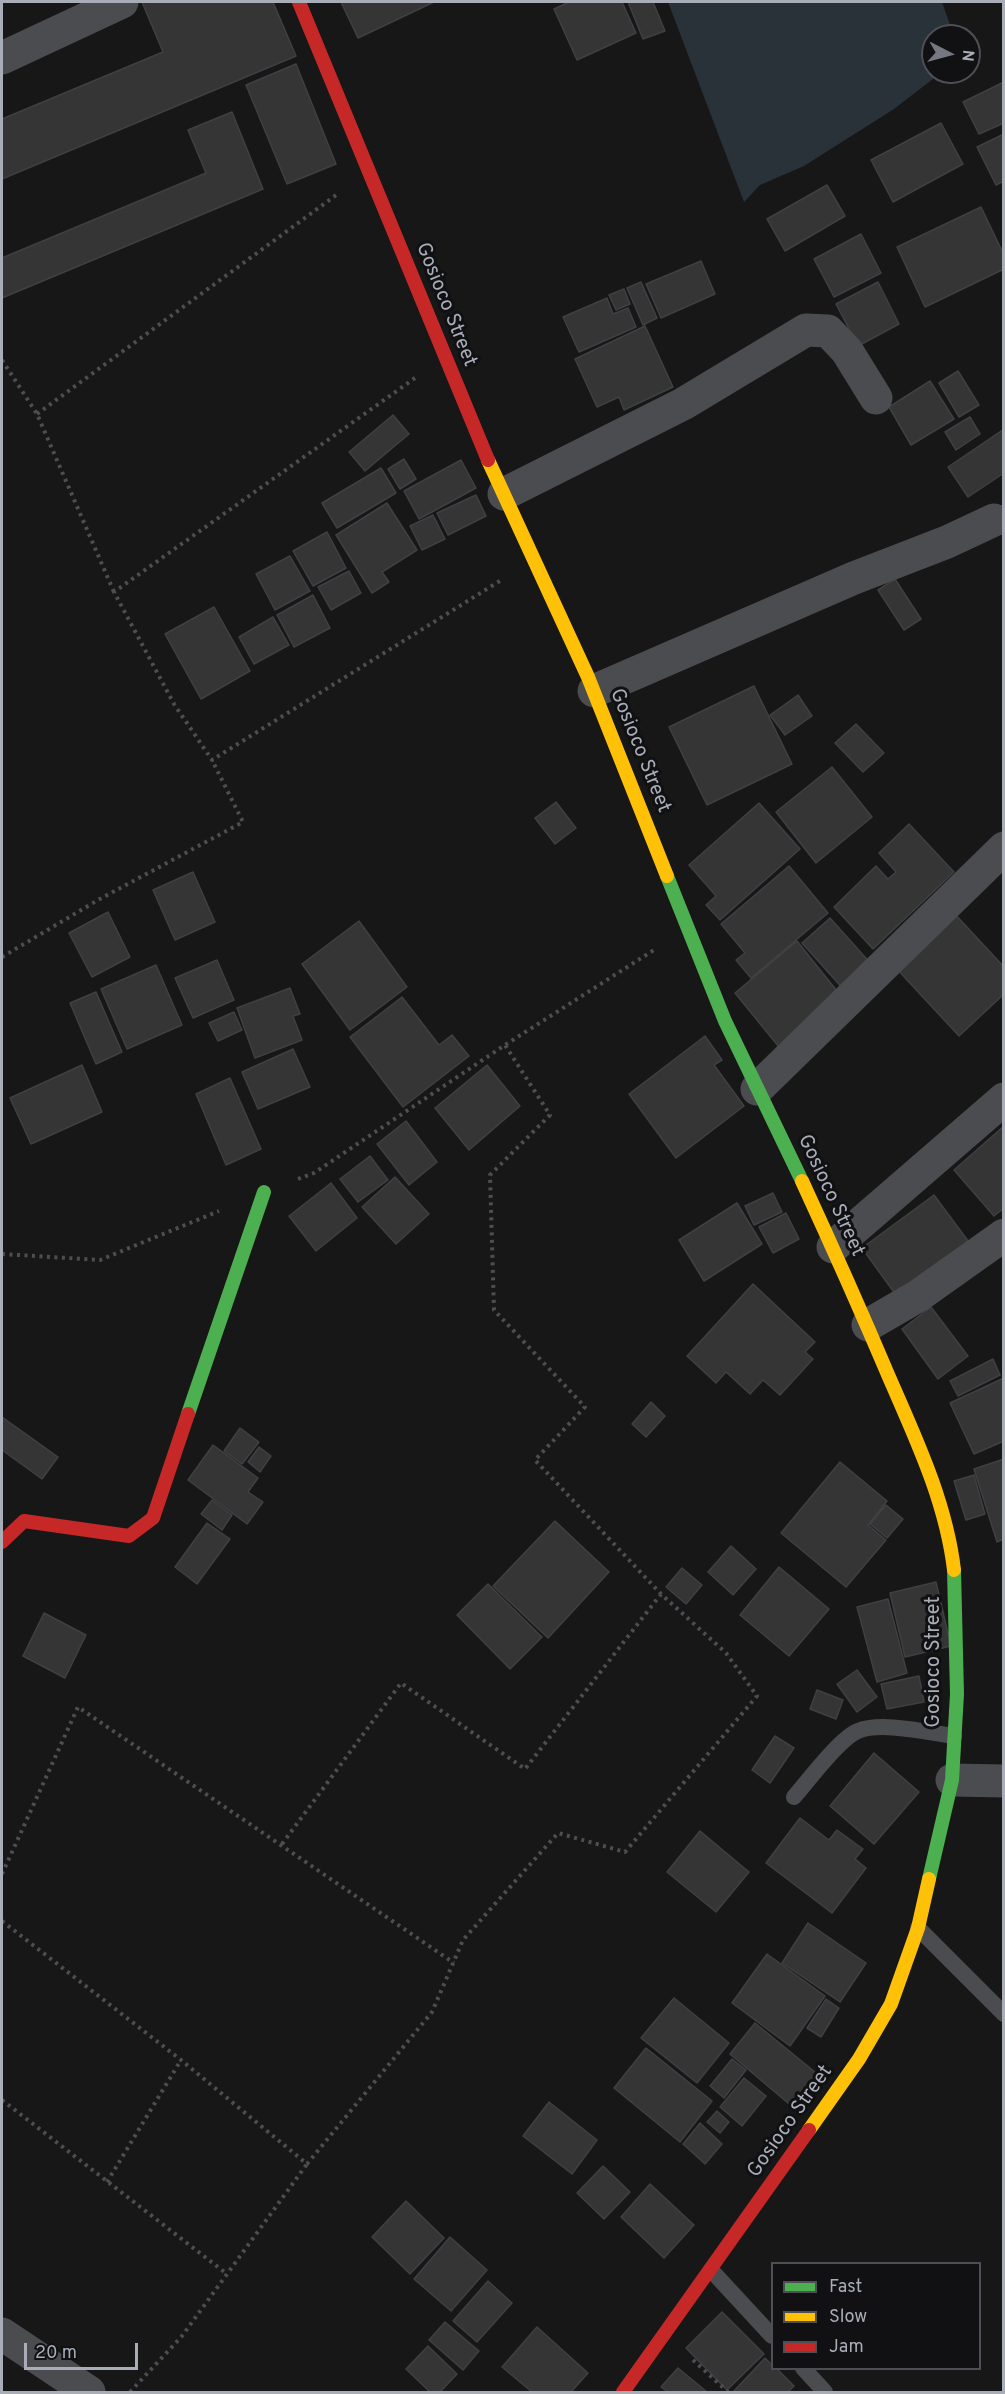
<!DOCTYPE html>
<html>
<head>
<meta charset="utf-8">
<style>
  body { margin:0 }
  #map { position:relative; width:1005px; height:2394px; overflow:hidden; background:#171717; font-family:Overpass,sans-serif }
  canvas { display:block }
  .frame { position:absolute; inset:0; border:3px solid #a8adb8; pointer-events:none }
  .legend { position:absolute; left:771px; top:2262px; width:210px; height:108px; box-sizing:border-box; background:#111113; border:2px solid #4d4f55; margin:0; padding:8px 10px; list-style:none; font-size:18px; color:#a8adb8 }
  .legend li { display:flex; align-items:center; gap:12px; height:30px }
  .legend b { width:30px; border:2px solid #4d4f55 }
  .north { position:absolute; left:921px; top:24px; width:60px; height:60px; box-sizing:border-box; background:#111113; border:2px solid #4d4f55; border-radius:50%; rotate:96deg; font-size:16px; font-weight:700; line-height:24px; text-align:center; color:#a8adb8 }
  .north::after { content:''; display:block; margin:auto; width:21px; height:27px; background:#757880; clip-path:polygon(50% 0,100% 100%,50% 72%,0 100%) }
  .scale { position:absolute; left:24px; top:2343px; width:114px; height:27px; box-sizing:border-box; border:3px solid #a8adb8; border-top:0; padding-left:8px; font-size:18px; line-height:21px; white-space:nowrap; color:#a8adb8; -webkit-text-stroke:4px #111113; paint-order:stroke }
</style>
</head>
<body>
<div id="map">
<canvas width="1005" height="2394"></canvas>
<div class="frame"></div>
<ul class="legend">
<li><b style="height:8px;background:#4caf50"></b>Fast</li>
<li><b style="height:8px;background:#ffc107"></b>Slow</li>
<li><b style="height:8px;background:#c62828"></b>Jam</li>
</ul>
<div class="north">N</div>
<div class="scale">20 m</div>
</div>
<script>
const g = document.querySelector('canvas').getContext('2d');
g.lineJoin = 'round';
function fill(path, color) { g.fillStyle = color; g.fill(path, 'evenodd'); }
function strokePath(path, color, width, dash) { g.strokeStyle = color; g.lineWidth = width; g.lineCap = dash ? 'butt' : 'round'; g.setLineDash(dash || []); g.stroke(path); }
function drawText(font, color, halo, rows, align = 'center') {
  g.font = font + ' Overpass,sans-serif'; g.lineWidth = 6; g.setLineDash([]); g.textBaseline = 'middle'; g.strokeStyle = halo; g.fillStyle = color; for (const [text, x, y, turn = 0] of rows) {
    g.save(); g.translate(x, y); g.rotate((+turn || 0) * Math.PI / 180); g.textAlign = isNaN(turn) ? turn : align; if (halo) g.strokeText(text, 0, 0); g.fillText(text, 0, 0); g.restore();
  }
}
const water = new Path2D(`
  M668 2H942L954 36H933V72H942L894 109 804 166 760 185 744 202Z`);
const building = new Path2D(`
  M142 2H273L296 56 2 179V119L163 52Z
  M341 2H434L358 38Z
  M569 2H622L636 33 577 60 554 9Z
  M628 2H653L665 31 643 39Z
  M296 64 336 164 287 184 246 85Z
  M1004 82V123L979 134 963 102Z
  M232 112 263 189 2 298V258L206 173 188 130Z
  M941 123 963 164 893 202 871 160Z
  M1004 134V181L996 185 977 147Z
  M827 185 845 216 785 251 767 219Z
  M981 207 1004 255V269L925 307 897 247Z
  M861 234 881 273 834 297 814 259Z
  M701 261 715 294 661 318 646 284Z
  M641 282 657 318 643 325 627 288Z
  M878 282 899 324 858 346 836 304Z
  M624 289 630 304 616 310 609 295Z
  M607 298 613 314 628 308 636 327 579 352 563 317Z
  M645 326 673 387 624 410 619 397 597 407 575 359Z
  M958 371 979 405 959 417 939 383Z
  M930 381 954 419 911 445 889 407Z
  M393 415 409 434 365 471 349 452Z
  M970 417 980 434 956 450 945 432Z
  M1004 429V473L968 497 948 467Z
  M404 459 416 479 400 489 388 469Z
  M461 460 476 488 419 519 404 491Z
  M381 468 396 493 337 528 322 503Z
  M476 495 486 516 448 535 437 513Z
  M387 503 417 550 382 572 389 582 372 593 336 535Z
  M433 515 445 539 422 550 410 526Z
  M327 532 346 568 313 586 293 551Z
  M290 556 310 591 275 610 256 574Z
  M349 571 361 593 331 610 318 587Z
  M895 579 921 619 904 630 878 590Z
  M313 595 330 628 294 647 277 615Z
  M214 607 250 671 201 699 165 634Z
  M273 617 289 645 254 664 239 637Z
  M754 686 792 764 707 805 669 727Z
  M798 695 812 716 785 735 770 715Z
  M856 724 884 753 863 772 835 743Z
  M832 767 872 817 816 863 776 812Z
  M556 802 576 828 555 844 535 818Z
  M759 803 800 849 720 920 706 905 716 896 689 865Z
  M909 824 954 872 873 949 834 907 876 866 888 879 896 872 879 853Z
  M789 866 828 913 751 978 736 960 745 953 721 924Z
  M193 872 215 922 175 940 153 890Z
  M108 912 130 957 92 977 69 933Z
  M953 912 1004 967V994L959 1036 895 967Z
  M830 918 873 966 845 991 802 943Z
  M359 921 407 987 350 1030 302 964Z
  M797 941 841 996 779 1047 735 993Z
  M217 960 234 1000 193 1018 175 978Z
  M156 965 182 1025 127 1049 101 989Z
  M290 988 300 1014 293 1016 302 1040 255 1058 237 1008Z
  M96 992 122 1052 96 1064 70 1003Z
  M402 997 439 1045 452 1035 469 1056 403 1107 350 1037Z
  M234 1012 242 1030 218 1041 209 1023Z
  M705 1036 722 1060 714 1065 744 1106 676 1158 629 1094Z
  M293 1049 310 1087 258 1109 242 1072Z
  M82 1065 102 1112 31 1144 10 1098Z
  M487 1065 520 1106 469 1150 435 1108Z
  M230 1078 261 1149 226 1165 196 1094Z
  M406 1121 437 1162 409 1185 377 1144Z
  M1004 1126V1208L994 1216 954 1170Z
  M370 1156 388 1180 358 1202 340 1179Z
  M395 1177 429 1214 396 1244 362 1207Z
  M331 1183 357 1218 316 1251 289 1216Z
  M773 1193 782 1212 754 1225 745 1206Z
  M934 1195 974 1249 901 1302 862 1248Z
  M737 1203 762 1244 704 1281 679 1240Z
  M786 1213 799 1239 773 1253 759 1227Z
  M753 1284 815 1342 805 1352 813 1359 780 1395 763 1380 750 1394 726 1372 716 1383 687 1356Z
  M931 1307 968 1356 938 1379 902 1329Z
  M993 1359 1000 1375 958 1396 950 1381Z
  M1004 1378V1441L974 1454 950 1403Z
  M651 1402 665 1416 646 1437 632 1424Z
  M2 1417 58 1457 42 1479 2 1450Z
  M240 1428 259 1442 242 1464 224 1451Z
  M213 1445 258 1478 248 1492 263 1502 247 1524 188 1480Z
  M259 1447 271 1456 260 1472 248 1462Z
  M1004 1459V1539L997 1542 974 1469Z
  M840 1462 887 1501 868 1525 886 1540 846 1587 781 1533Z
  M974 1475 985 1514 966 1520 954 1481Z
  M212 1500 232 1515 222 1530 201 1514Z
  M886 1505 903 1519 887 1538 870 1524Z
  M555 1521 609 1572 548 1638 493 1586Z
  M207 1523 230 1539 197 1584 175 1567Z
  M731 1546 756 1569 733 1595 708 1572Z
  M779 1567 829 1609 789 1656 740 1615Z
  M682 1568 702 1585 686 1604 666 1587Z
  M936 1582 951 1646 905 1657 890 1593Z
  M488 1584 542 1637 510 1669 457 1615Z
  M888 1599 907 1673 877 1682 857 1607Z
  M44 1613 86 1635 65 1678 23 1656Z
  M857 1670 877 1697 857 1712 837 1684Z
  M919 1676 924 1702 887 1709 881 1684Z
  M817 1690 843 1700 836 1719 810 1709Z
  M775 1736 794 1748 770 1783 752 1770Z
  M874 1753 919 1792 874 1844 830 1806Z
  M800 1818 829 1840 837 1830 863 1849 855 1859 866 1868 832 1913 766 1863Z
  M700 1831 749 1872 716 1912 667 1872Z
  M808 1923 866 1963 840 2002 782 1963Z
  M767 1954 825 1996 790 2046 732 2003Z
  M674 1998 729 2043 697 2083 641 2038Z
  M826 1999 839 2008 821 2037 807 2028Z
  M755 2023 821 2077 795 2109 730 2054Z
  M646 2048 712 2101 680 2142 614 2088Z
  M732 2059 746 2070 724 2098 710 2086Z
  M744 2078 766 2096 742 2126 720 2107Z
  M549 2102 597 2140 572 2174 523 2136Z
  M717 2111 729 2122 720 2133 707 2122Z
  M700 2123 722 2144 705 2164 683 2144Z
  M603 2166 630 2192 604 2219 577 2193Z
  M650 2184 694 2225 664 2258 621 2217Z
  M406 2201 444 2238 410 2274 372 2237Z
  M450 2237 487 2270 451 2311 414 2279Z
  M488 2281 512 2303 477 2342 453 2321Z
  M722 2312 764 2354 727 2390 686 2348Z
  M445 2322 479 2351 463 2370 429 2340Z
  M537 2327 588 2373 571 2392H532L502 2367Z
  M428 2346 457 2374 440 2392H430L406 2369Z
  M765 2358 772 2365V2368H776L794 2386 788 2392H733Z
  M678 2368 707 2392H668L661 2387Z`);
const path = new Path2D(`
  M2 360 37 414 114 592
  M415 378 114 592 174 704 212 760 503 579
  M37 414 339 193
  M2 957 98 900 243 822 212 760
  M298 1179 314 1173 505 1045 657 948
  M2 1254 100 1260 219 1211
  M282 1844 401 1683 525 1769 661 1594
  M2 1874 78 1707 454 1963
  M2 1921 181 2060 307 2164 432 2012 463 1940 558 1833 625 1852 757 1696 726 1653 661 1594 535 1460 585 1407 494 1310 490 1175 550 1115 505 1045
  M2 2100 227 2274
  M107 2182 181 2060
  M693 2360 728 2392
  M130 2392 182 2336 307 2164`);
const lane = new Path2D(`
  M794 1797C808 1781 840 1738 858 1731 881 1721 929 1733 954 1736
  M918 1928 1004 2014
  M711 2270 772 2336
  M803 2368 825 2392`);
const street = new Path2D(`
  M2 58 122 2
  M504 494 683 404 806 330 828 331 847 351 876 398
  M594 691 854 578 947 542 994 520
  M757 1089 1004 848
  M833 1247 1004 1099
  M868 1325 918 1296 1004 1235
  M952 1780 1004 1781
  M2 2334 89 2392`);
const fast = new Path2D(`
  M667 876 725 1021 802 1181
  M188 1414 264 1192
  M929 1879 952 1780 957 1694 954 1570`);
const slow = new Path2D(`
  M488 460 588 677 667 876
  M802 1181C832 1246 861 1311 889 1377 916 1439 946 1502 954 1570
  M809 2130 859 2059 891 2004 918 1928 929 1879`);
const jam = new Path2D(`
  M299 2 488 460
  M2 1542 24 1521 129 1536 153 1518 188 1414
  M623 2392 809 2130`);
const streetNames = [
  ["Gosioco Street",445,305,68],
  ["Gosioco Street",639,751,68],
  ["Gosioco Street",830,1196,65],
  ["Gosioco Street",935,1662,-90],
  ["Gosioco Street",791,2122,-55]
];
fill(water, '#2a3239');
fill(building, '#353536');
strokePath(building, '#3f4043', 1.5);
strokePath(path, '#4d4e52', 4, [3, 4.5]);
strokePath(lane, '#4b4c50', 16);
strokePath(street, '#4b4c50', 33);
strokePath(fast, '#4caf50', 14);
strokePath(slow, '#ffc107', 14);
strokePath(jam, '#c62828', 14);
drawText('20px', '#a8adb8', '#111113', streetNames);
</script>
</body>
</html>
